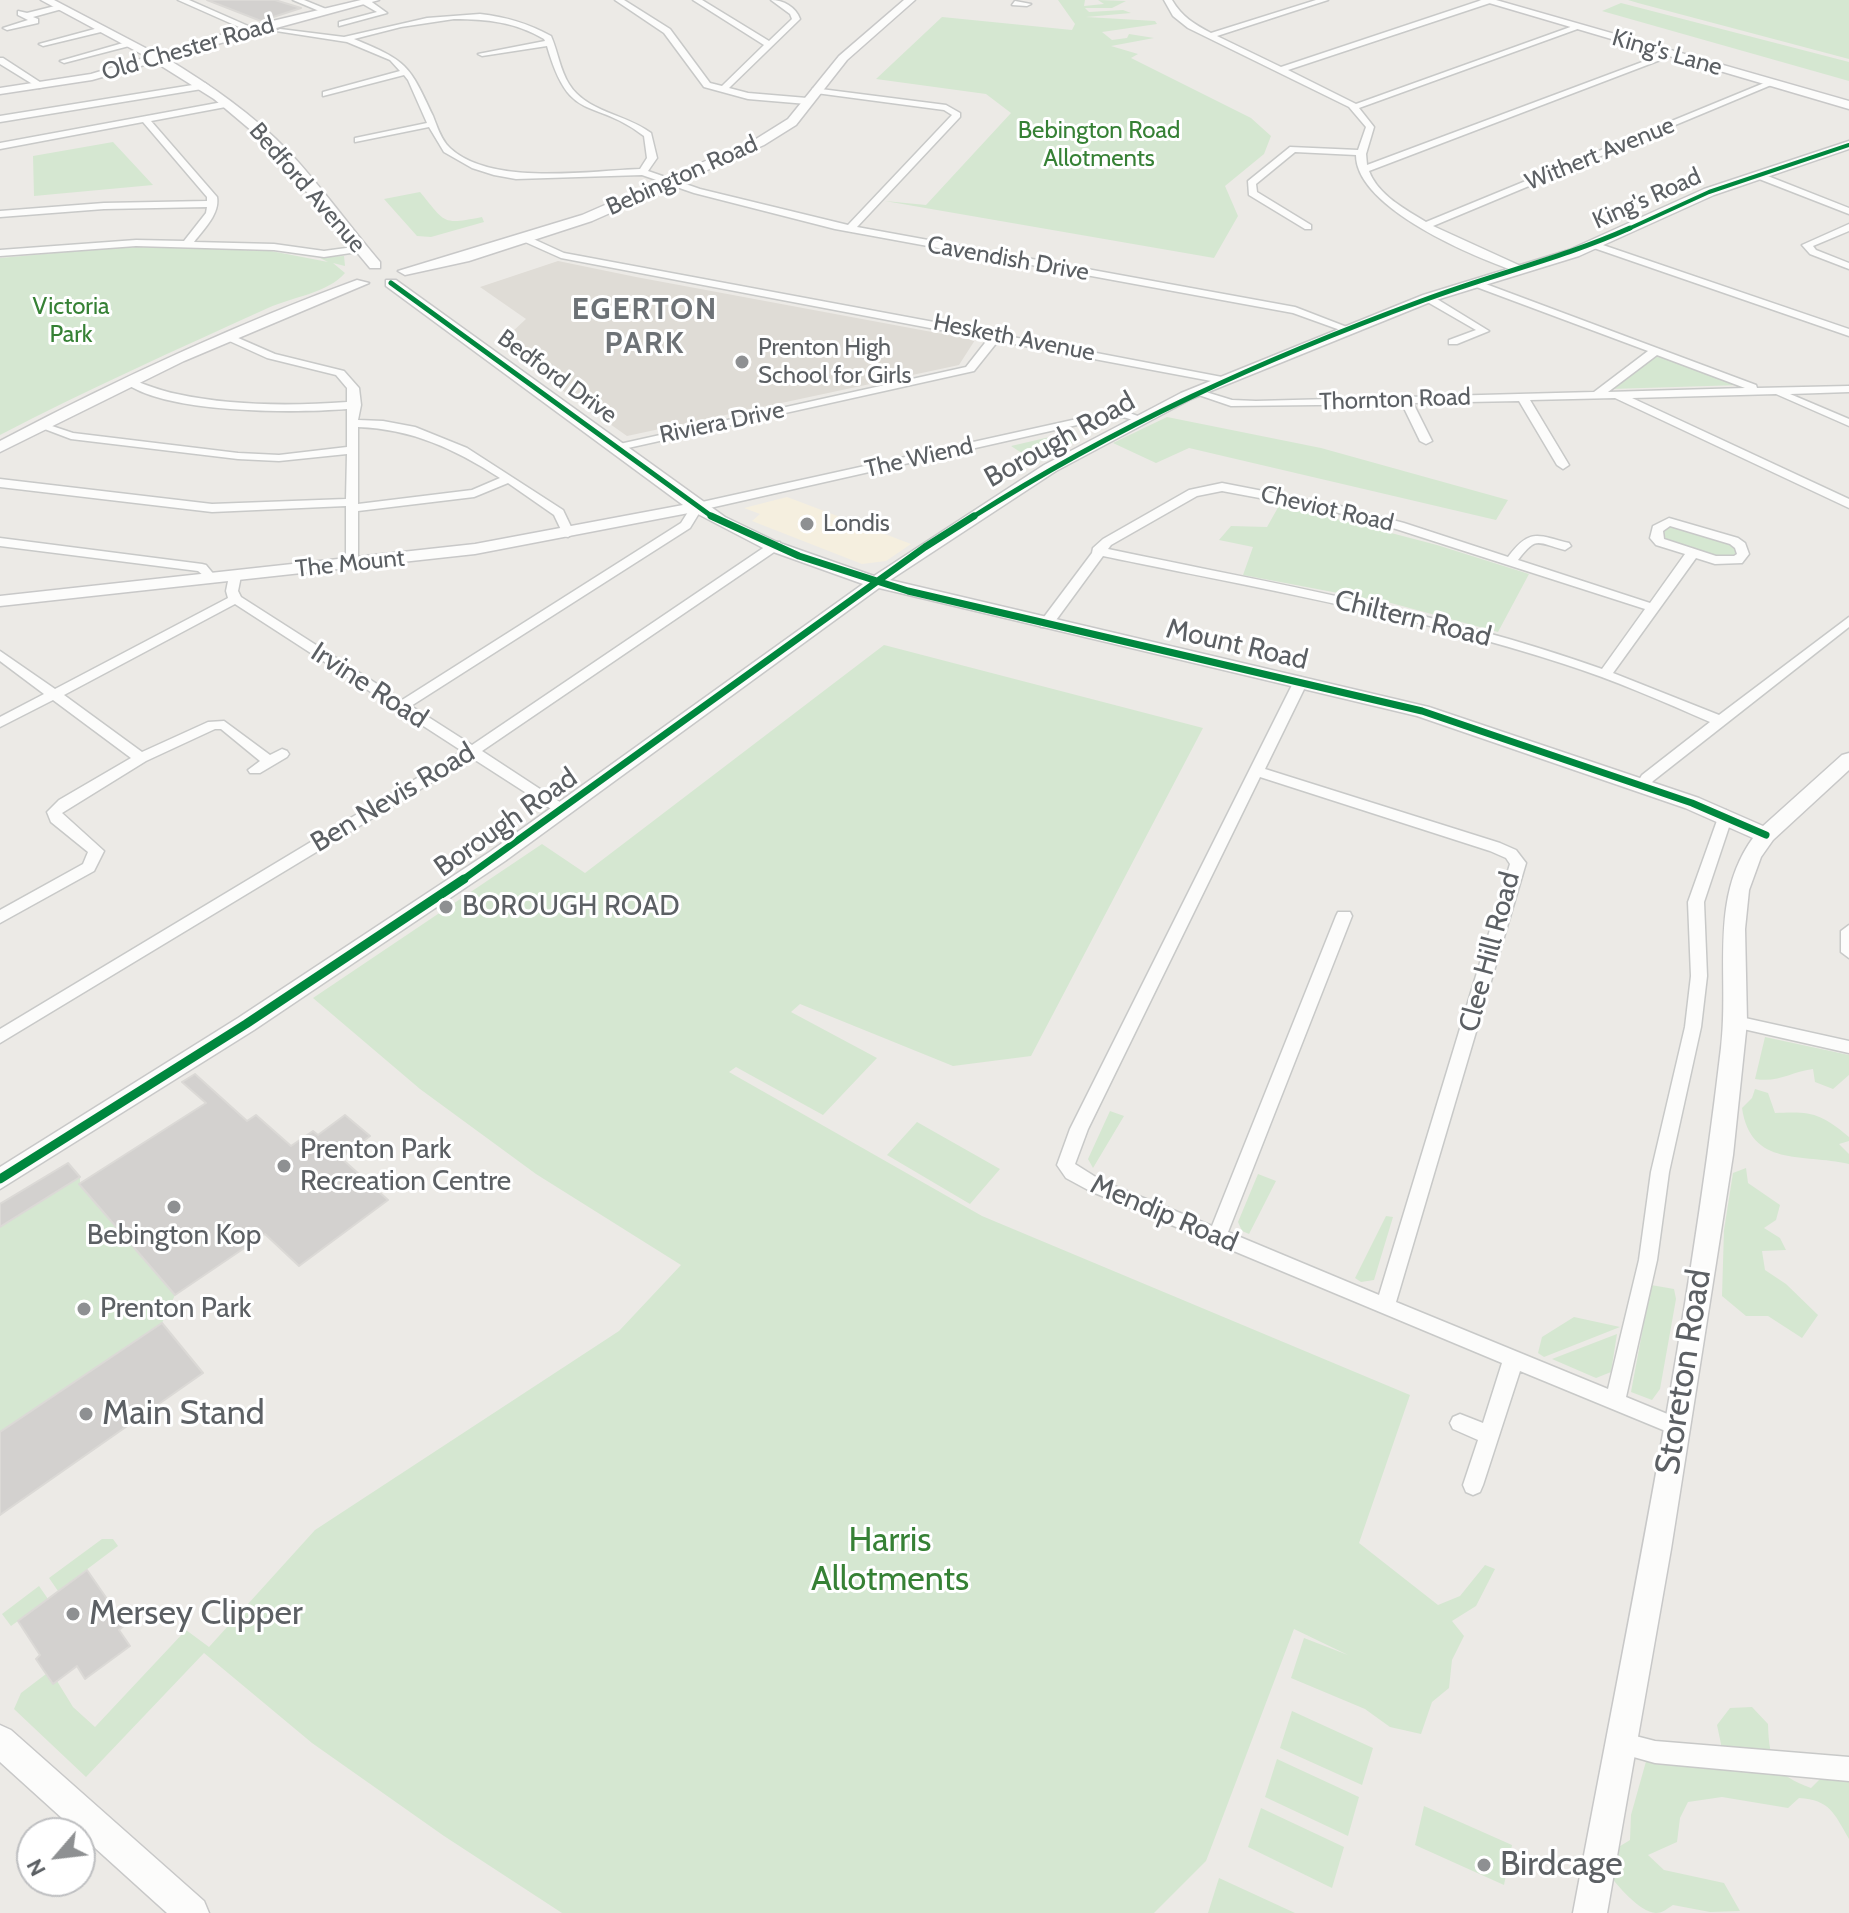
<!DOCTYPE html>
<html>
<head>
<meta charset="utf-8">
<style>
  body { margin:0 }
  #map { position:relative; width:1849px; height:1913px; overflow:hidden; background:#eceae6; font-family:Cabin,sans-serif }
  canvas { display:block }
  .north { position:absolute; left:16px; top:1817px; width:80px; height:80px; box-sizing:border-box; background:#fff; border:2px solid #bebfc1; border-radius:50%; rotate:242deg; font-size:22px; font-weight:700; line-height:32px; text-align:center; color:#5c6064 }
  .north::after { content:''; display:block; margin:auto; width:28px; height:36px; background:#8e9092; clip-path:polygon(50% 0,100% 100%,50% 72%,0 100%) }
</style>
</head>
<body>
<div id="map">
<canvas width="1849" height="1913"></canvas>
<div class="north">N</div>
</div>
<script>
const g = document.querySelector('canvas').getContext('2d');
g.lineJoin = 'round';
function fill(path, color) { g.fillStyle = color; g.fill(path, 'evenodd'); }
function strokePath(path, color, width, dash) { g.strokeStyle = color; g.lineWidth = width; g.lineCap = dash ? 'butt' : 'round'; g.setLineDash(dash || []); g.stroke(path); }
function drawText(font, color, halo, rows, align = 'center') {
  g.font = font + ' Cabin,sans-serif'; g.lineWidth = 6; g.setLineDash([]); g.textBaseline = 'middle'; g.strokeStyle = halo; g.fillStyle = color; for (const [text, x, y, turn = 0] of rows) {
    g.save(); g.translate(x, y); g.rotate((+turn || 0) * Math.PI / 180); g.textAlign = isNaN(turn) ? turn : align; if (halo) g.strokeText(text, 0, 0); g.fillText(text, 0, 0); g.restore();
  }
}
const commercial = new Path2D(`
  M787 497 803 503 911 544 886 561 862 564 752 521 760 514 744 508Z`);
const education = new Path2D(`
  M558 261 636 277 975 340 959 365 627 436 498 345 526 319 480 287Z`);
const green = new Path2D(`
  M1058 0H1085L1084 6 1104 4 1098 0 1126 1 1112 8H1085L1089 12 1123 10 1131 13 1086 17 1155 21 1157 24 1102 32 1112 40 1127 38 1129 34 1154 38 1111 46 1138 54 1131 58 1251 118 1271 136 1264 154 1225 186 1238 216 1214 258 885 201 926 205 1011 113 986 94 876 79 942 17 1072 30 1075 24Z
  M1628 0H1849V59L1638 3Z
  M1621 3 1849 62V81L1602 11Z
  M113 142 153 185 34 196 33 156Z
  M420 192C446 223 441 225 482 217L484 222 431 237 417 236 384 199Z
  M156 247 271 251 328 262 318 257 344 256 345 266 333 263 345 273C328 293 292 297 268 308 178 349 88 389 0 435V258L109 248Z
  M1658 354 1740 385 1610 389Z
  M1167 417 1321 448 1508 500 1496 520 1189 448 1156 463 1113 443Z
  M1067 433 1076 441 1037 463 1011 446Z
  M1280 504 1437 545 1529 574 1498 632 1391 603 1243 575 1253 547 1219 540 1231 526 1267 527Z
  M1669 525 1732 543 1739 551 1733 559 1719 558 1663 539 1662 531Z
  M884 645 1203 728 1031 1056 953 1066 800 1004 791 1012 877 1058 823 1115 736 1067 729 1072 982 1216 1410 1395 1359 1543 1438 1605 1460 1596 1485 1565 1495 1569 1476 1606 1452 1621 1464 1636 1452 1660 1449 1688 1432 1702 1421 1734 1390 1727 1365 1709 1291 1678 1304 1638 1348 1655 1294 1629 1206 1861 1154 1913H562L444 1836 312 1743 204 1653 86 1777 14 1709 21 1693 46 1674 53 1684 57 1681 73 1707 95 1727 186 1630 209 1647 315 1530 619 1331 681 1265 536 1174 420 1089 313 998 542 844 585 873Z
  M1765 1037 1849 1055V1075L1833 1089 1815 1082 1813 1069C1790 1072 1779 1083 1755 1079Z
  M1755 1089 1768 1093 1775 1113C1811 1111 1821 1113 1849 1137V1141L1839 1144 1849 1154V1164C1802 1153 1751 1168 1742 1108L1752 1098Z
  M1110 1111 1124 1116 1093 1168 1088 1159Z
  M917 1122 1000 1169 970 1204 887 1155Z
  M171 1126 269 1231 175 1295 162 1323 203 1373 0 1515V1204L68 1163 80 1177V1183Z
  M1746 1168 1748 1183 1780 1205 1776 1220 1764 1228 1780 1238 1786 1250 1762 1251 1765 1270 1786 1284 1818 1315 1802 1338 1768 1316H1746L1722 1296 1724 1230 1733 1173Z
  M1258 1174 1276 1181 1249 1234 1242 1231 1238 1222Z
  M1386 1216 1393 1217 1374 1280 1361 1282 1355 1278Z
  M1651 1285 1674 1289 1676 1299 1660 1389 1652 1400 1631 1392Z
  M1574 1317 1620 1327 1544 1357 1538 1353 1542 1337Z
  M1617 1334 1611 1372 1596 1378 1552 1359Z
  M102 1539H113L118 1546 58 1591 49 1578Z
  M39 1586 48 1599 11 1626 2 1614Z
  M1752 1707 1768 1724C1769 1762 1775 1775 1811 1788L1821 1778 1849 1773V1839C1834 1813 1830 1800 1799 1798L1788 1808 1722 1797 1688 1802 1680 1818 1677 1842 1648 1855 1664 1870 1724 1883 1740 1911 1710 1912 1673 1905C1668 1908 1663 1913 1656 1913 1639 1912 1617 1885 1607 1872L1617 1848 1630 1840 1631 1815 1652 1740 1687 1744 1702 1763H1718L1721 1744 1717 1725 1730 1708Z
  M1292 1711 1373 1748 1362 1785 1280 1748Z
  M1277 1759 1359 1797 1348 1836 1265 1797Z
  M1424 1806 1512 1845 1504 1885 1415 1845Z
  M1261 1808 1344 1847 1332 1888 1248 1847Z
  M1219 1878 1295 1913H1208Z`);
const building = new Path2D(`
  M207 0H275L301 8 261 21Z
  M195 1074 247 1121 256 1115 291 1146 313 1131 318 1135 345 1115 370 1136 341 1158 388 1200 299 1266 265 1234 175 1295 79 1184 206 1103 182 1082Z
  M68 1163 80 1177 0 1227V1204Z
  M162 1323 203 1373 0 1515V1432Z
  M87 1570 125 1625 119 1630 130 1646 85 1679 77 1666 53 1684 36 1659 40 1655 18 1621Z`);
const street = new Path2D(`
  M178 0H189L255 29 248 31Z
  M293 0H304L331 11 324 13Z
  M363 0H369L387 13 339 26V22L377 12 363 4Z
  M615 0H624L670 29 710 83 722 86 764 45 693 0H702L769 41 792 19 790 14 771 0C783 0 796 7 800 19L729 88 748 93 807 98 811 101 807 104 748 99 704 87 664 33Z
  M1164 0H1172C1182 17 1194 24 1211 33L1316 0H1328L1217 36 1281 67 1482 0H1490V3L1288 70 1356 104 1576 25 1583 27 1359 108 1374 127 1366 154 1367 165 1669 52 1676 54 1369 171C1378 195 1405 209 1426 222L1769 81 1776 83 1433 226 1525 268 1526 270 1521 273C1475 258 1356 208 1356 155L1295 152 1256 184 1257 192 1311 225V229H1305L1249 195 1248 181 1290 147 1358 150 1366 127 1349 107 1188 28 1173 16Z
  M1015 1 1031 4 1027 6 1012 5Z
  M59 5 62 9 33 17 38 19V23L7 30 3 28 28 20 18 15V11L27 13Z
  M480 14C506 17 527 23 551 36 558 52 560 70 569 84 586 112 626 114 651 133L657 158 648 171 700 189 848 225 952 115 944 110 816 93 812 90 813 88 946 105 960 113V117L857 227 1295 307 1352 329 1343 331 1293 313 835 229 694 193 642 175 516 179 494 175 472 168 444 152 429 127 355 142V138L427 123 408 80 404 75 323 96V92L400 71 390 60 347 42 276 31 280 29 344 37 427 18ZM454 19C487 19 515 22 544 39L545 41 478 54 482 56 547 46C570 126 592 96 644 136L647 158 640 169C587 171 491 186 450 148 441 140 437 126 433 116 409 64 407 61 354 39L401 27Z
  M102 27 105 31 43 46 39 44Z
  M130 41 133 45 64 63 60 61Z
  M0 58H3L46 86 39 88 0 64Z
  M205 83 209 86 208 88 0 122V116Z
  M228 101 232 104 231 106 151 121 217 197C220 213 205 228 194 242L274 244 324 251 361 246 364 247V251L324 257 274 250 136 246 0 256V250L136 240 184 241 206 213 207 207 104 209 0 217V211L104 203 207 201V197L143 122 0 149V143Z
  M1754 173H1760L1849 208V214L1754 177Z
  M1849 224V231L1813 246 1816 250 1849 263V269L1810 254 1802 245Z
  M523 237H529L564 253 993 333 997 332 1002 335 1222 377 1227 380 1222 383 998 341 974 371 619 450 615 449V445L966 367 988 339 561 258 523 241Z
  M1594 242 1849 329V336L1591 247V243Z
  M1475 280 1756 385 1757 388 1849 386V392L1790 394 1849 419V426L1776 394 1632 398 1849 499V508L1615 398 1530 400 1569 465 1563 469 1557 465 1519 401 1413 403 1432 441 1426 444 1420 441 1402 404 1231 406 1190 392 1196 389 1232 400 1256 401 1594 392 1648 351 1471 285V281ZM1657 355 1745 388 1608 392Z
  M1424 296H1432L1489 331 1457 344H1449V340L1476 330 1424 300Z
  M229 334 275 354 344 371 359 388 361 405 358 420 383 421 415 427 467 448 563 510 574 533 568 537 564 536 554 515 508 483 474 497 358 511V564L352 568 346 564V506L212 512 0 487V479L212 504 346 499 347 454 279 461 238 459 71 439 34 425 40 422 73 433 238 453 279 455 347 447V409C295 413 165 414 124 382L129 379C145 384 160 391 177 394 232 406 291 406 347 402V388L336 375 267 358 225 339 224 337ZM358 427C412 429 455 449 500 478L472 490 358 504Z
  M1124 411 1146 419 1140 422 1123 417 1086 423 701 510 690 528 411 706 472 745 772 542H780V548L482 751 569 808 571 811 569 814H559L472 758 0 1043V1029L462 751 235 604 64 695 142 752 208 722 224 721 270 755 282 749 287 751 289 754 287 757 260 773H250L248 770 260 761 221 729H215L146 761 62 813 104 851 94 871 0 923V910L83 864 88 852 51 822 47 812 59 800 131 758 53 700 0 727V717L44 694 0 661V651L55 689 228 598 226 591 229 576 235 572 241 576 238 591 241 597 402 700 681 523 693 504 1086 417Z
  M1222 483 1340 506 1404 523 1508 557C1530 528 1537 535 1569 543L1571 546 1565 550C1537 543 1537 535 1518 560L1650 603 1685 554 1656 545 1650 538 1653 526 1669 518 1738 538 1745 543 1749 554 1742 563 1715 564 1696 558 1613 673 1719 715 1849 617V627L1653 781 1648 788 1643 790 1636 785 1642 775 1710 722C1662 701 1614 680 1564 664 1413 615 1257 588 1103 556L1051 627H1041V621L1092 553 1093 548 1103 539 1189 490ZM1222 491 1335 512 1396 529 1645 609 1602 669C1443 612 1274 584 1108 549L1111 545 1197 496ZM1670 526 1730 544 1735 548 1737 554 1734 556H1716L1664 539 1663 531Z
  M0 538 202 564 206 565 216 577 210 581 198 571 0 546Z
  M1301 677 1308 681 1265 769 1500 843 1516 850 1526 863 1396 1302 1608 1389 1639 1260 1651 1172 1685 1027 1691 976 1688 902 1719 815 1726 810 1733 815 1704 902 1707 976 1701 1027 1669 1172 1657 1260 1626 1397 1682 1420 1685 1426 1682 1432 1675 1435 1668 1432 1520 1371 1483 1485 1480 1492 1473 1495 1466 1492 1463 1485 1478 1440 1453 1429 1450 1423 1453 1417 1460 1414 1483 1423 1502 1363 1090 1191 1066 1178 1057 1165 1070 1129 1294 681ZM1260 777 1490 851 1506 858 1510 864 1379 1295 1228 1232 1352 916 1350 912H1338L1336 916 1212 1226 1102 1181 1075 1164 1088 1129Z
  M1849 925V958L1841 952V931Z
  M1736 1016 1849 1041V1053L1730 1026 1728 1022 1730 1018Z
  M1620 1732 1655 1741 1849 1757V1781L1655 1763 1612 1751 1609 1743 1612 1735Z`);
const secondary = new Path2D(`
  M41 0H54L157 54 247 27 361 0H379L166 58C210 85 253 114 289 152 322 187 349 226 380 262V268H370L265 142 214 99 155 62 92 80 0 94V88L91 74 147 57Z
  M904 0H915L847 60 796 125 764 145 592 221 469 261 405 275 398 271 582 215 756 139 788 119 839 56Z
  M1479 0H1496L1849 101V109Z
  M1849 141V149L1714 195 1579 256 1433 301 1191 399 1056 471 890 580 1429 707 1699 798 1763 826 1842 755 1849 753V770L1773 840 1761 857 1749 890 1745 929 1747 1022 1733 1155 1671 1549 1607 1913H1573C1627 1626 1687 1338 1721 1048 1730 977 1708 900 1753 838L1685 808 1417 716 879 588 505 861 254 1030 0 1189V1167L238 1018 491 851 863 584 765 549 694 512 475 554 0 606V596L475 544 683 505 386 286V280H396L725 517 777 542 874 576 1044 465 1181 393 1423 295 1569 250 1704 189Z
  M357 280 369 283 184 361 0 452V441C116 380 234 325 357 280Z
  M0 1725 11 1730 204 1901 209 1913H167L0 1762Z`);
const cyclewayFar3 = new Path2D(`
  M1626 230 1709 192 1849 145`);
const cyclewayFar2 = new Path2D(`
  M391 283 714 518
  M971 518C1118 425 1261 360 1424 300 1493 274 1563 258 1630 228`);
const cyclewayFar1 = new Path2D(`
  M711 516 799 556 908 591 1422 711 1692 803 1766 835
  M461 881 925 547 974 516`);
const cycleway = new Path2D(`
  M0 1179 246 1024 464 879`);
const markers = [
  [742,362,8,"#8e9092"],
  [807,524,8,"#8e9092"],
  [446,907,8,"#8e9092"],
  [284,1166,8,"#8e9092"],
  [174,1207,8,"#8e9092"],
  [84,1309,8,"#8e9092"],
  [86,1414,8,"#8e9092"],
  [73,1614,8,"#8e9092"],
  [1484,1865,8,"#8e9092"]
];
const farStreetnames = [
  ["Old Chester Road",188,49,-16],
  ["King's Lane",1667,53,16],
  ["Withert Avenue",1600,154,-22],
  ["Bebington Road",682,176,-24],
  ["Bedford Avenue",307,188,49],
  ["King's Road",1647,199,-24],
  ["Cavendish Drive",1008,259,10],
  ["Hesketh Avenue",1014,338,11],
  ["Bedford Drive",557,377,36],
  ["Thornton Road",1395,400,-2],
  ["Riviera Drive",722,423,-12],
  ["The Wiend",919,458,-13],
  ["Cheviot Road",1327,509,13],
  ["The Mount",350,564,-6]
];
const farParknames = [
  ["Bebington Road",1099,131],
  ["Allotments",1099,159],
  ["Victoria",71,307],
  ["Park",71,335]
];
const farPoinames = [
  ["Prenton High",758,348],
  ["School for Girls",758,376],
  ["Londis",823,524]
];
const streetNames = [
  ["Borough Road",1060,440,-29],
  ["Chiltern Road",1413,619,14],
  ["Mount Road",1237,645,13],
  ["Irvine Road",369,686,33],
  ["Ben Nevis Road",393,798,-31],
  ["Borough Road",506,823,-35],
  ["Clee Hill Road",1490,952,-75],
  ["Mendip Road",1164,1214,23]
];
const poiNames = [
  ["BOROUGH ROAD",462,907],
  ["Prenton Park",300,1150],
  ["Recreation Centre",300,1182],
  ["Bebington Kop",174,1236,"center"],
  ["Prenton Park",100,1309]
];
const farDistrictnames = [
  ["EGERTON",645,310],
  ["PARK",645,344]
];
const nearStreetnames = [
  ["Storeton Road",1684,1372,-81]
];
const nearPoinames = [
  ["Main Stand",102,1414],
  ["Mersey Clipper",89,1614],
  ["Birdcage",1500,1865]
];
const nearParknames = [
  ["Harris",890,1541],
  ["Allotments",890,1580]
];
fill(commercial, '#f5efdf');
fill(education, '#dfdcd6');
fill(green, '#d5e7d1');
fill(building, '#d3d1cf');
strokePath(building, '#dbd9d6', 2);
strokePath(street, '#c8c9c8', 3);
strokePath(secondary, '#c8c8c8', 3);
fill(street, '#fcfcfb');
fill(secondary, '#fcfcfb');
strokePath(cyclewayFar3, '#00873e', 4);
strokePath(cyclewayFar2, '#00873e', 5);
strokePath(cyclewayFar1, '#00873e', 7);
strokePath(cycleway, '#00873e', 9);
for (const [x, y, r, color] of markers) { const dot = new Path2D(); dot.arc(x, y, r, 0, 2 * Math.PI); g.fillStyle = color; g.fill(dot); strokePath(dot, '#fff', 3); }
drawText('24px', '#5c6064', '#fff', farStreetnames);
drawText('24px', '#368135', '#fff', farParknames);
drawText('24px', '#5c6064', '#fff', farPoinames, 'left');
drawText('28px', '#5c6064', '#fff', streetNames);
drawText('28px', '#5c6064', '#fff', poiNames, 'left');
g.letterSpacing = '2px';
drawText('bold 30px', '#6d7276', '#fff', farDistrictnames);
g.letterSpacing = '0px';
drawText('34px', '#5c6064', '#fff', nearStreetnames);
drawText('34px', '#5c6064', '#fff', nearPoinames, 'left');
drawText('34px', '#368135', '#fff', nearParknames);
</script>
</body>
</html>
